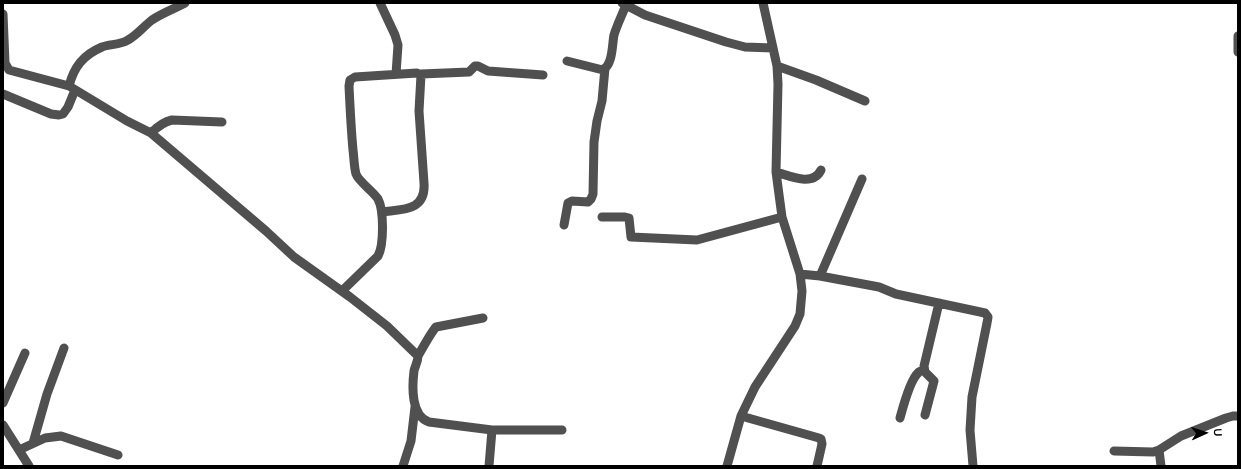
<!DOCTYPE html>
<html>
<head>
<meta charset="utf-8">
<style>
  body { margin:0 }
  #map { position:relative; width:1241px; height:469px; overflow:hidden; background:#fff; font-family:"Nunito Sans",sans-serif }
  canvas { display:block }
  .frame { position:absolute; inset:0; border:4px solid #000; pointer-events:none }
  .north { position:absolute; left:1185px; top:413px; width:40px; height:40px; -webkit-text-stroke:3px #fff; paint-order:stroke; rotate:87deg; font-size:11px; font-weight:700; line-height:16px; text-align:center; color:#000 }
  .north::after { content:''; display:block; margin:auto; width:14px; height:18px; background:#000; clip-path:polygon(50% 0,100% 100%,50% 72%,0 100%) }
</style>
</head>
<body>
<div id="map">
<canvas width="1241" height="469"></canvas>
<div class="frame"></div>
<div class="north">U</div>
</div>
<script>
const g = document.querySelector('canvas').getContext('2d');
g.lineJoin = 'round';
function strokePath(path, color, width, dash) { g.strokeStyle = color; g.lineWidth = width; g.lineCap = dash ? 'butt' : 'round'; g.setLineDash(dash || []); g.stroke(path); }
const minor = new Path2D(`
  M380 3 395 35 398 45 396 74
  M622 3 645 15 726 42 745 47 773 48
  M3 14 5 63 9 70 69 86C74 67 83 55 102 47 110 44 120 45 128 40 137 35 144 26 152 20 162 13 174 9 185 3
  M1238 36V52
  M567 61 603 70C613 64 612 45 614 35 617 25 622 15 626 5
  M777 66 816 80 865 101
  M421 74 469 72 475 66H478L488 71 543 75
  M69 86 127 121 151 133 266 231 294 257 350 297 387 326 418 356C418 362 415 366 414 371 412 387 411 416 429 422L492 430H562
  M3 94 51 114 59 115 63 114 68 107 75 90
  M151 133C157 127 163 122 172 120L222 122
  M776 172C790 176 813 187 821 170
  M602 217H625L629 218 631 237 697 240 782 217
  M564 225 568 203 572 201 588 202 591 199 593 194 594 142 597 121 602 101 605 68
  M800 274 820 276 879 287 896 294 985 313 988 317 987 323 972 397 970 430 973 466
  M820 276 862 179
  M342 291 378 256C384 245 384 210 378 199 373 191 359 182 356 174 354 167 354 157 353 150 351 128 350 107 349 86L350 80 355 77 417 73 421 75 419 111 424 183C426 211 403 209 382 212
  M418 356C422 349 432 331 436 327L483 318
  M3 403 25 353
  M925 415 934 381 925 372 924 366 939 303
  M741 416 819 438 821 439 822 444 817 466
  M900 418C903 407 910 380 918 373 919 371 922 371 924 370
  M3 425 29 466
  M33 443 47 394 64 348
  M19 450 45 438 61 436 118 455
  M1159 450 1161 466
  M1114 451 1153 452 1159 450 1181 436 1226 418 1233 416H1238
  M403 466 411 441 415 407
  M489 466 492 430
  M727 466 741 416 755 387 795 326 800 314 802 291 800 274 782 217 776 172 778 84 777 66 763 3`);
strokePath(minor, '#505050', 9);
</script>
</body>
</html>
